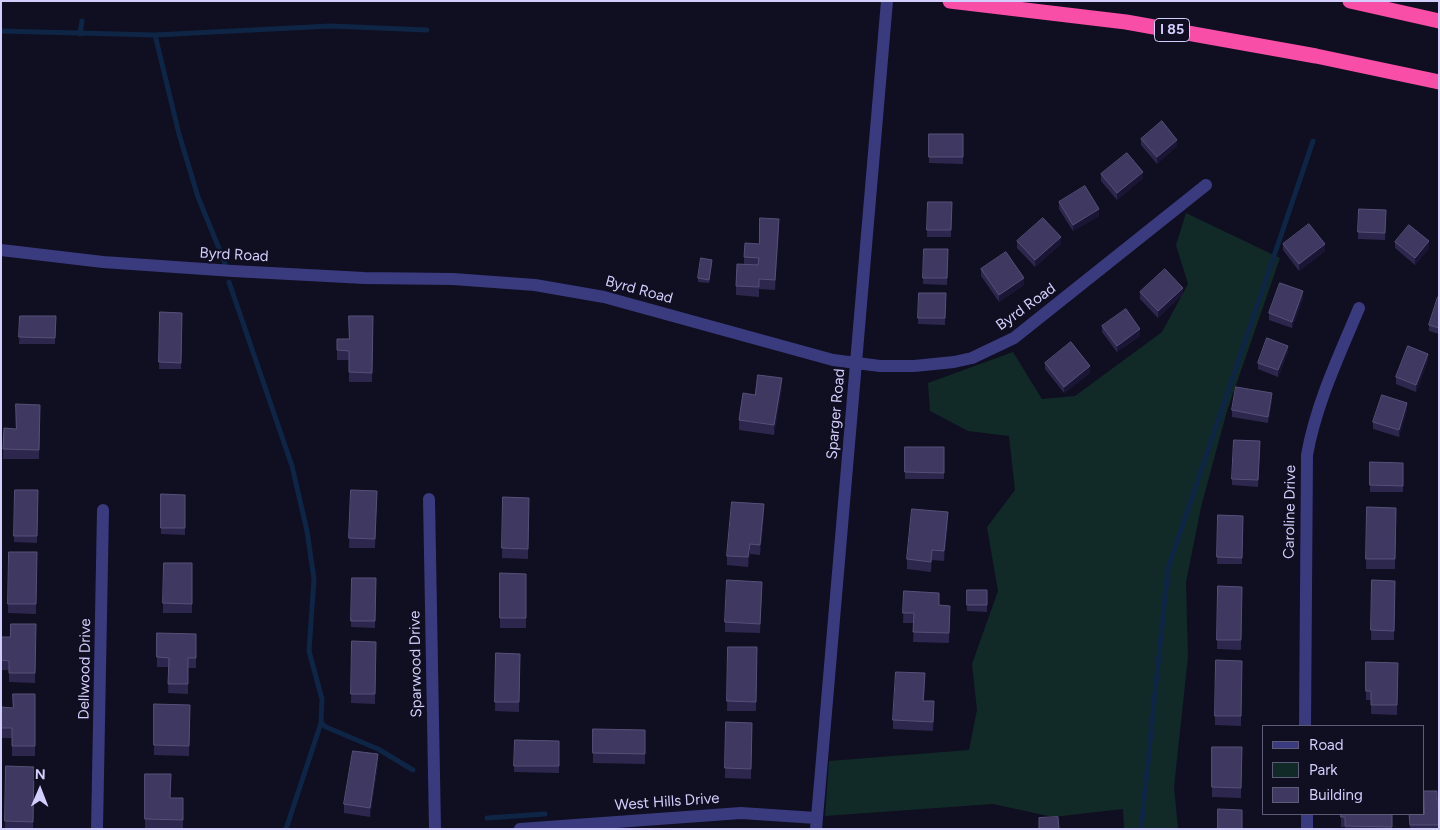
<!DOCTYPE html>
<html>
<head>
<meta charset="utf-8">
<style>
  body { margin:0 }
  #map { position:relative; width:1440px; height:830px; overflow:hidden; background:#100e21; font-family:Figtree,sans-serif }
  canvas { display:block }
  .frame { position:absolute; inset:0; border:2px solid #d2cffd; pointer-events:none }
  .legend { position:absolute; left:1262px; top:725px; width:162px; height:90px; box-sizing:border-box; background:#100e21; border:1px solid #5e5b79; margin:0; padding:6px 9px; list-style:none; font-size:15px; color:#d2cffd }
  .legend li { display:flex; align-items:center; gap:10px; height:25px }
  .legend b { width:25px; border:1px solid #5e5b79 }
  .north { position:absolute; left:15px; top:765px; width:50px; height:50px; -webkit-text-stroke:4px #100e21; paint-order:stroke; rotate:1deg; font-size:14px; font-weight:700; line-height:20px; text-align:center; color:#d2cffd }
  .north::after { content:''; display:block; margin:auto; width:18px; height:22px; background:#d2cffd; clip-path:polygon(50% 0,100% 100%,50% 72%,0 100%) }
</style>
</head>
<body>
<div id="map">
<canvas width="1440" height="830"></canvas>
<div class="frame"></div>
<ul class="legend">
<li><b style="height:6px;background:#3a3a7e"></b>Road</li>
<li><b style="height:14px;background:#112a28"></b>Park</li>
<li><b style="height:14px;background:#3f3961"></b>Building</li>
</ul>
<div class="north">N</div>
</div>
<script>
const g = document.querySelector('canvas').getContext('2d');
g.lineJoin = 'round';
function fill(path, color) { g.fillStyle = color; g.fill(path, 'evenodd'); }
function strokePath(path, color, width, dash) { g.strokeStyle = color; g.lineWidth = width; g.lineCap = dash ? 'butt' : 'round'; g.setLineDash(dash || []); g.stroke(path); }
function drawText(font, color, halo, rows, align = 'center') {
  g.font = font + ' Figtree,sans-serif'; g.lineWidth = 4.5; g.setLineDash([]); g.textBaseline = 'middle'; g.strokeStyle = halo; g.fillStyle = color; for (const [text, x, y, turn = 0] of rows) {
    g.save(); g.translate(x, y); g.rotate((+turn || 0) * Math.PI / 180); g.textAlign = isNaN(turn) ? turn : align; if (halo) g.strokeText(text, 0, 0); g.fillText(text, 0, 0); g.restore();
  }
}
const green = new Path2D(`
  M1186 213 1280 258 1227 411 1201 507 1186 582 1188 657 1174 787 1178 829H1124L1123 809 1053 817 993 804 825 816 829 761 969 750 977 710 972 664 998 591 987 527 1015 490 1009 436 968 431 930 411 928 383 1013 352 1042 399 1075 396 1162 332 1188 284 1176 245Z`);
const stream = new Path2D(`
  M1 31 155 35 330 26 427 30
  M80 34 82 21
  M155 35 179 134 198 197 225 263
  M229 282 292 466 307 531 314 579 309 651 322 699 321 723 286 829
  M321 723 326 727 378 749 413 770
  M487 818 545 814
  M1141 829 1168 568 1313 141`);
const minor = new Path2D(`
  M1 250 103 262 233 271 364 278 453 279 535 285 604 297 833 360 880 366H914L954 362 972 358 1014 338 1206 185
  M429 499 435 829
  M1305 726 1307 455C1316 404 1339 356 1359 308
  M1307 814V829
  M97 829 103 510
  M520 829 741 813 816 818
  M816 829 887 1`);
const highway = new Path2D(`
  M950 1 1126 22 1316 56 1439 82
  M1350 1 1439 21`);
const wall = new Path2D(`
  M929 134H963V164L929 163Z
  M1141 139 1177 146 1157 164 1141 145Z
  M1101 174 1143 178 1117 200 1101 181Z
  M928 202H952L951 237H927Z
  M1059 202 1099 216 1073 231 1059 209Z
  M1359 209 1386 210 1385 240 1358 239Z
  M779 229 775 290 759 289V297L736 295V286L744 264V257L759 244Z
  M1017 241 1061 244 1035 267 1017 248Z
  M1395 242 1429 248 1415 265 1395 248Z
  M1283 244 1325 251 1299 271 1283 250Z
  M924 249H948L947 285 923 284Z
  M712 263 709 283 698 282V278Z
  M981 269 1024 285 999 302 981 276Z
  M1140 292 1183 294 1158 318 1140 299Z
  M919 293H946L945 325 918 324Z
  M1439 297V334L1429 331V325Z
  M1303 298 1292 328 1269 320V313Z
  M160 312 182 313 181 369H159Z
  M20 316H56L55 344H19Z
  M373 316 372 382H349V360H337V350Z
  M1102 326 1140 336 1117 352 1102 332Z
  M1288 352 1278 377 1258 369V363Z
  M1428 360 1416 392 1396 384V377Z
  M1045 363 1090 373 1064 393 1045 369Z
  M782 388 774 435 739 430V420L755 395Z
  M1272 400 1268 423 1232 417V410Z
  M40 405 39 459H3L4 428 16 429Z
  M1407 410 1399 437 1373 429V422Z
  M905 447H944V479H905Z
  M1260 448 1258 487 1232 485V479Z
  M1370 462 1403 463V492H1370Z
  M15 490H38L37 543 14 542Z
  M351 490 377 491 375 548H349Z
  M161 494 185 495V535L161 534Z
  M503 497 529 498 528 559 502 558Z
  M1367 507 1396 508 1395 569H1366Z
  M764 514 760 555 750 554 748 567 727 565V556Z
  M1218 515 1243 516 1242 564H1217Z
  M948 522 944 561 932 560 931 572 907 569V559Z
  M9 552H37L36 614 8 613Z
  M192 563V613H163V603Z
  M500 573 526 574V628H500Z
  M352 578H376L375 628 351 627Z
  M1372 580 1395 581 1394 640H1371Z
  M1218 586 1242 587 1241 650 1217 649Z
  M967 590H987V612L967 611Z
  M904 591 939 605 950 606 949 643 913 642 914 623H903Z
  M762 592 760 633 725 632V622Z
  M36 624 35 683 9 682V670H1V637H10Z
  M196 634V668H188V694L168 693 169 667H157V657Z
  M352 641 376 642 375 704 351 703Z
  M728 647H757L756 711H727Z
  M496 653 520 654 519 712 495 711Z
  M1242 661 1241 726 1215 725V716Z
  M1366 662 1398 663 1397 715 1371 714V700H1366Z
  M925 683 924 701 934 711 933 731 893 729V720Z
  M35 694V756H12V738H1V707L13 708Z
  M154 704 190 705 189 756 154 755Z
  M726 722 752 723 751 779 725 778Z
  M593 729 645 730V764L593 763Z
  M515 740 559 741V773L514 772Z
  M1212 747H1242L1241 798 1212 797Z
  M378 764 370 817 344 813V804Z
  M6 766 34 767 33 829H5Z
  M145 774 171 798H183V829H145Z
  M1437 800H1439V829H1410L1409 814Z
  M1341 814H1392V829H1345V827H1341Z`);
const shadedWall = new Path2D(`
  M1177 140V146L1157 164V157Z
  M1143 172V178L1117 200V193Z
  M1099 209V216L1073 231V225Z
  M779 219V229L775 290V280Z
  M1061 237V244L1035 267V260Z
  M1429 241V248L1415 265V258Z
  M1325 244V251L1299 271V264Z
  M1024 278V285L999 302V295Z
  M1183 288V294L1158 318V311Z
  M1303 291V298L1292 328V322Z
  M1140 329V336L1117 352V346Z
  M1288 346V352L1278 377V370Z
  M1428 354V360L1416 392V385Z
  M1090 366V373L1064 393V387Z
  M782 378V388L774 435V425Z
  M1272 393V400L1268 423V417Z
  M1407 403V410L1399 437V430Z
  M764 504V514L760 555V545Z
  M948 512V522L944 561V551Z
  M750 544V554L748 567V557Z
  M932 550V560L931 572V562Z
  M378 754V764L370 817V808Z`);
const building = new Path2D(`
  M1162 121 1177 140 1157 157 1141 139Z
  M929 134H963V157H929Z
  M1127 153 1143 172 1117 193 1101 174Z
  M1085 186 1099 209 1073 225 1059 202Z
  M928 202H952L951 230H927Z
  M1359 209 1386 210 1385 233 1358 232Z
  M760 218 779 219 775 280 759 279V287L736 286 737 264 758 265 759 258 744 257 745 243 759 244Z
  M1043 218 1061 237 1035 260 1017 241Z
  M1309 224 1325 244 1299 264 1283 244Z
  M1409 225 1429 241 1415 258 1395 242Z
  M924 249H948L947 278H923Z
  M1006 252 1024 278 999 295 981 269Z
  M701 258 712 260 709 280 698 278Z
  M1165 269 1183 288 1158 311 1140 292Z
  M1280 283 1303 291 1292 322 1269 313Z
  M919 293H946L945 318H918Z
  M1438 297H1439V328L1429 325Z
  M1126 309 1140 329 1117 346 1102 326Z
  M160 312 182 313 181 363 159 362Z
  M20 316H56L55 338 19 337Z
  M349 316H373L372 373 349 372V351L337 350V339H349Z
  M1267 338 1288 346 1278 370 1258 363Z
  M1071 342 1090 366 1064 387 1045 363Z
  M1408 346 1428 354 1416 385 1396 377Z
  M758 375 782 378 774 425 739 420 743 393 755 395Z
  M1236 387 1272 393 1268 417 1232 410Z
  M1382 395 1407 403 1399 430 1373 422Z
  M16 404 40 405 39 450 3 449 4 428 16 429Z
  M1234 440 1260 441 1258 480 1232 479Z
  M905 447H944V473L905 472Z
  M1370 462 1403 463V486L1370 485Z
  M15 490H38L37 536H14Z
  M351 490 377 491 375 539 349 538Z
  M161 494 185 495V528H161Z
  M503 497 529 498 528 549 502 548Z
  M732 502 764 504 760 545 750 544 748 557 727 556Z
  M1367 507 1396 508 1395 559H1366Z
  M912 509 948 512 944 551 932 550 931 562 907 559Z
  M1218 515 1243 516 1242 558 1217 557Z
  M9 552H37L36 604H8Z
  M164 563H192V604L163 603Z
  M500 573 526 574V618H500Z
  M352 578H376L375 621H351Z
  M727 580 762 582 760 624 725 622Z
  M1372 580 1395 581 1394 631 1371 630Z
  M1218 586 1242 587 1241 640H1217Z
  M967 590H987V605H967Z
  M904 591 939 593V605L950 606 949 633 913 632 914 613H903Z
  M11 624H36L35 673H9V661L1 660V637H10Z
  M157 633 196 634V658H188V684H168L169 658 157 657Z
  M352 641 376 642 375 694H351Z
  M728 647H757L756 702 727 701Z
  M496 653 520 654 519 702H495Z
  M1216 660 1242 661 1241 716H1215Z
  M1366 662 1398 663 1397 705H1371V691H1366Z
  M896 672 925 673 923 701H934L933 722 893 720Z
  M13 694H35V746H12V728H1V707L13 708Z
  M154 704 190 705 189 746 154 745Z
  M726 722 752 723 751 769 725 768Z
  M593 729 645 730V754L593 753Z
  M515 740 559 741V766H514Z
  M1212 747H1242L1241 788 1212 787Z
  M353 751 378 754 370 808 344 804Z
  M6 766 34 767 33 822 5 821Z
  M145 774H171L170 798H183V820L145 819Z
  M1424 791H1437V800H1439V825H1410L1409 814H1424Z
  M1218 809 1242 810V829H1218Z
  M1341 814H1392V827L1345 826V817H1341Z
  M1058 817 1059 829H1039V818Z`);
const shields = [
  [1172,30,35]
];
const shieldNames = [
  ["I 85",1172,30]
];
const streetNames = [
  ["Byrd Road",234,255,3],
  ["Byrd Road",639,290,15],
  ["Byrd Road",1026,307,-36],
  ["Sparger Road",836,414,-85],
  ["Caroline Drive",1290,512,-89],
  ["Sparwood Drive",416,664,-91],
  ["Dellwood Drive",85,669,-89],
  ["West Hills Drive",667,802,-4]
];
fill(green, '#112a28');
strokePath(stream, '#0e2545', 5);
strokePath(minor, '#3a3a7e', 12);
strokePath(highway, '#f94ea7', 15);
fill(wall, '#2d274e');
fill(shadedWall, '#1a1534');
fill(building, '#3f3961');
strokePath(building, '#565079', 1);
for (const [x, y, w] of shields) { const box = new Path2D(); box.roundRect(x - w / 2, y - 11.5, w, 23, 4); g.fillStyle = '#100e21'; g.fill(box); strokePath(box, '#d2cffd', 1); }
drawText('bold 14px', '#d2cffd', null, shieldNames);
drawText('15px', '#d2cffd', '#100e21', streetNames);
</script>
</body>
</html>
